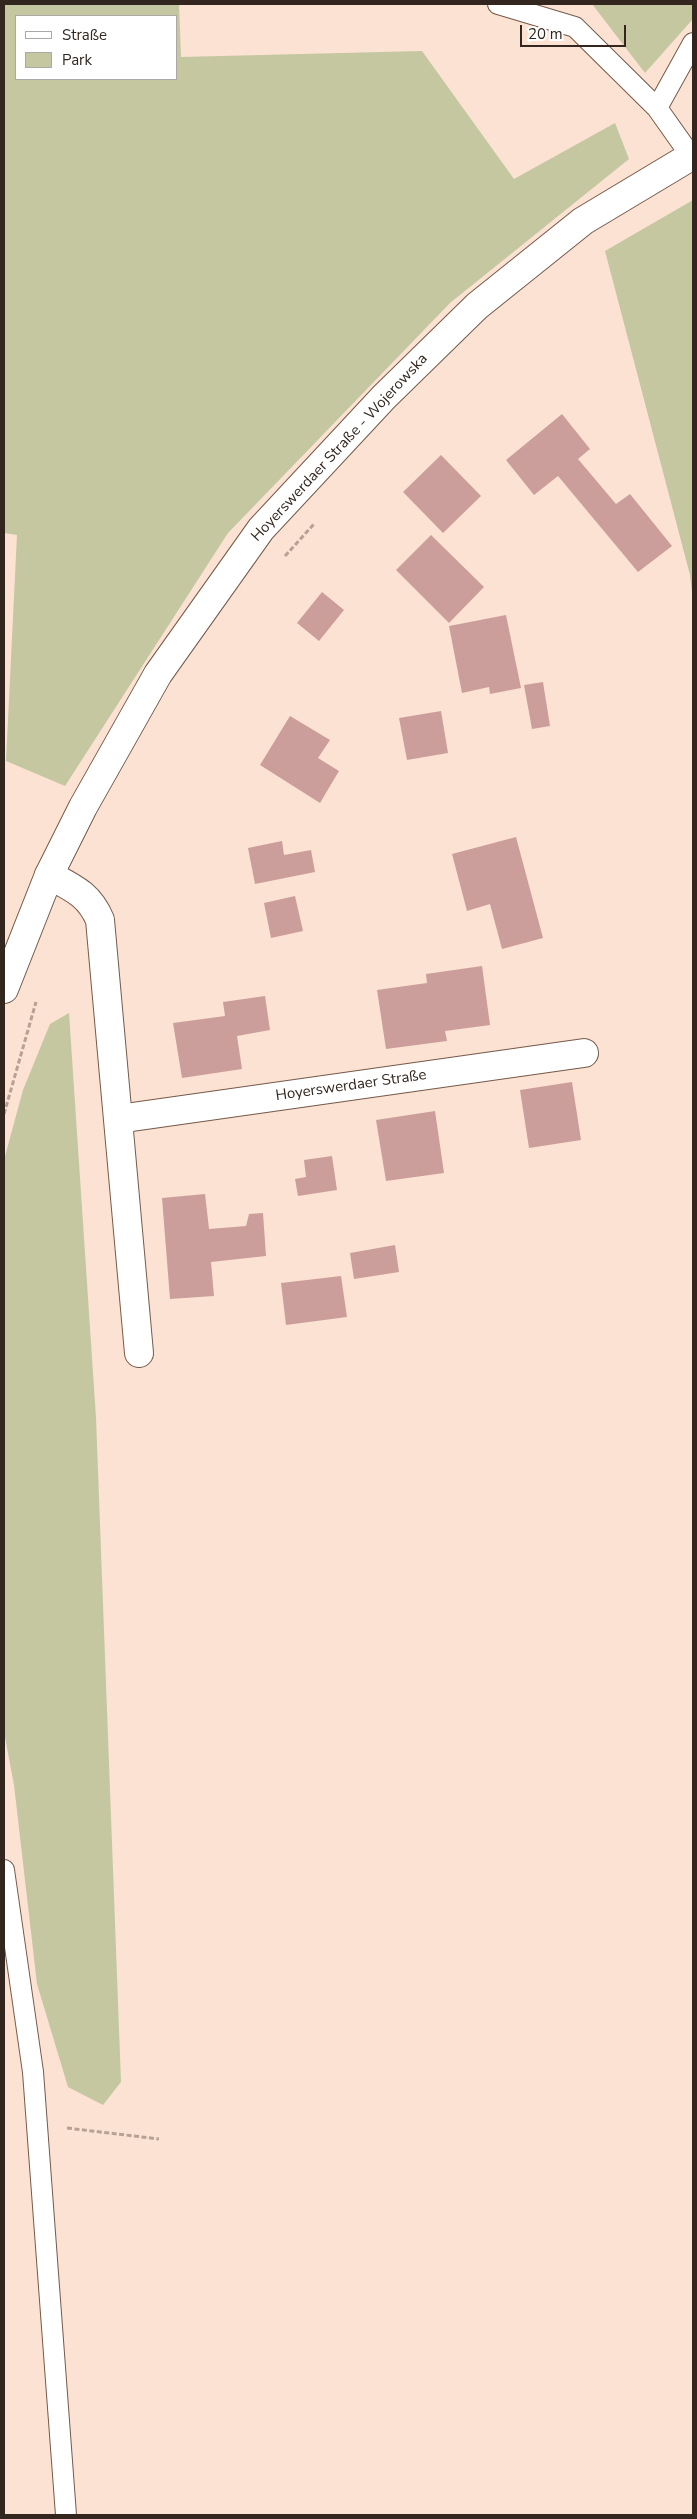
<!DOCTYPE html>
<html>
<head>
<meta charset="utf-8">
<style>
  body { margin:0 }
  #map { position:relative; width:697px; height:2519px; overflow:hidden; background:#fce2d2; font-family:"Nunito Sans",sans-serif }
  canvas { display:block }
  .frame { position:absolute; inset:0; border:5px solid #32261f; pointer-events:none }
  .legend { position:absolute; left:15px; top:15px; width:162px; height:65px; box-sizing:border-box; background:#fff; border:1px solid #ada8a5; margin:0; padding:6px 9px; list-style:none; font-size:15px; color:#32261f }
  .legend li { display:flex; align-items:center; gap:10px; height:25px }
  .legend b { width:25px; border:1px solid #ada8a5 }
  .scale { position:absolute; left:520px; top:25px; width:106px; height:22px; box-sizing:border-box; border:2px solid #32261f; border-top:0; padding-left:6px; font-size:15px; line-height:18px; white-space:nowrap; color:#32261f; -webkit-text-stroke:4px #fff; paint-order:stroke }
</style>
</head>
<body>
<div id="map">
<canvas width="697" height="2519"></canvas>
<div class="frame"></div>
<ul class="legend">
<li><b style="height:6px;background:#fff"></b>Straße</li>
<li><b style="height:14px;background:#c4c7a0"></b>Park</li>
</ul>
<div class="scale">20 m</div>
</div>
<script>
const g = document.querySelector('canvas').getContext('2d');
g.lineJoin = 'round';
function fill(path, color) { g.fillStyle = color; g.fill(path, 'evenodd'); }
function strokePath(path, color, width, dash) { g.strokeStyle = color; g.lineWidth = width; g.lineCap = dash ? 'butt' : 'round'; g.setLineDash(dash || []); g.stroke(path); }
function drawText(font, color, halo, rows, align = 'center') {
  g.font = font + ' "Nunito Sans",sans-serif'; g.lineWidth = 4; g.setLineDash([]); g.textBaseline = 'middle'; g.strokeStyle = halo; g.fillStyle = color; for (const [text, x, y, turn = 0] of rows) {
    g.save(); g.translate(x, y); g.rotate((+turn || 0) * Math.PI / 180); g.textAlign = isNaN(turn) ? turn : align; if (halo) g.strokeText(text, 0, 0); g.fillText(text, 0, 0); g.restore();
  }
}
const green = new Path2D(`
  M4 4H179L181 57 422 51 514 179 615 123 629 159 450 303 228 533 65 786 6 761 17 535 4 533ZM16 16H176V79H16Z
  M592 4H693V19L645 73Z
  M693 200V600L690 575 605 251Z
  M69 1013 96 1418 121 2082 103 2105 68 2087 37 1984 14 1785 4 1732V1160L23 1090 50 1024Z`);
const building = new Path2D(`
  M562 414 590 449 578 459 616 504 630 494 672 546 638 572 558 476 534 495 506 460Z
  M441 455 481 496 443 533 403 492Z
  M431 535 484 587 449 623 396 570Z
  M322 592 344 610 319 641 297 623Z
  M506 615 521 688 490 694 489 687 462 693 449 626Z
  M543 682 550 726 532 729 524 685Z
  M441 711 448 753 407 760 399 718Z
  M290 716 330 740 318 758 339 771 320 803 260 765Z
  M516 837 543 938 502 949 490 904 467 911 452 854Z
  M282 841 284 855 311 850 315 872 255 884 248 848Z
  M295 896 303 931 271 938 264 903Z
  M482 966 490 1025 445 1031 447 1041 386 1049 377 990 427 983 426 974Z
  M265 996 270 1030 237 1036 242 1069 182 1078 173 1023 225 1016 223 1002Z
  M572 1082 581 1140 529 1148 520 1090Z
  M435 1111 444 1173 386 1181 376 1120Z
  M332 1156 337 1190 298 1196 295 1179 306 1177 304 1160Z
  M205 1194 209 1229 246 1226 249 1214 263 1213 266 1256 211 1262 214 1296 170 1299 162 1198Z
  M395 1245 399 1272 354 1279 350 1253Z
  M341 1276 347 1317 286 1325 281 1283Z`);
const path = new Path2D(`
  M285 556 314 524
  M4 1114 36 1002
  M67 2128 159 2139`);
const service = new Path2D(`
  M498 4 575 27 657 108
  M691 156 657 108 693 43
  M4 1870 33 2072 66 2515`);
const minor = new Path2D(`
  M49 875C73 888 89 894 100 920L139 1353
  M118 1119 584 1053`);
const primary = new Path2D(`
  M4 989 49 875 83 807 158 674 261 529 384 397 477 306 583 221 693 155`);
const streetNames = [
  ["Hoyerswerdaer Straße - Wojerowska",340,448,-47],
  ["Hoyerswerdaer Straße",351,1086,-8]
];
fill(green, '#c4c7a0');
fill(building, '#cc9e9b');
strokePath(service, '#755949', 22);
strokePath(minor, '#755949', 30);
strokePath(primary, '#755949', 30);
strokePath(path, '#b6a194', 3, [5, 2.5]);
strokePath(service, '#fff', 20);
strokePath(minor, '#fff', 28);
strokePath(primary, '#fff', 28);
drawText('15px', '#32261f', '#fff', streetNames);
</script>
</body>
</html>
